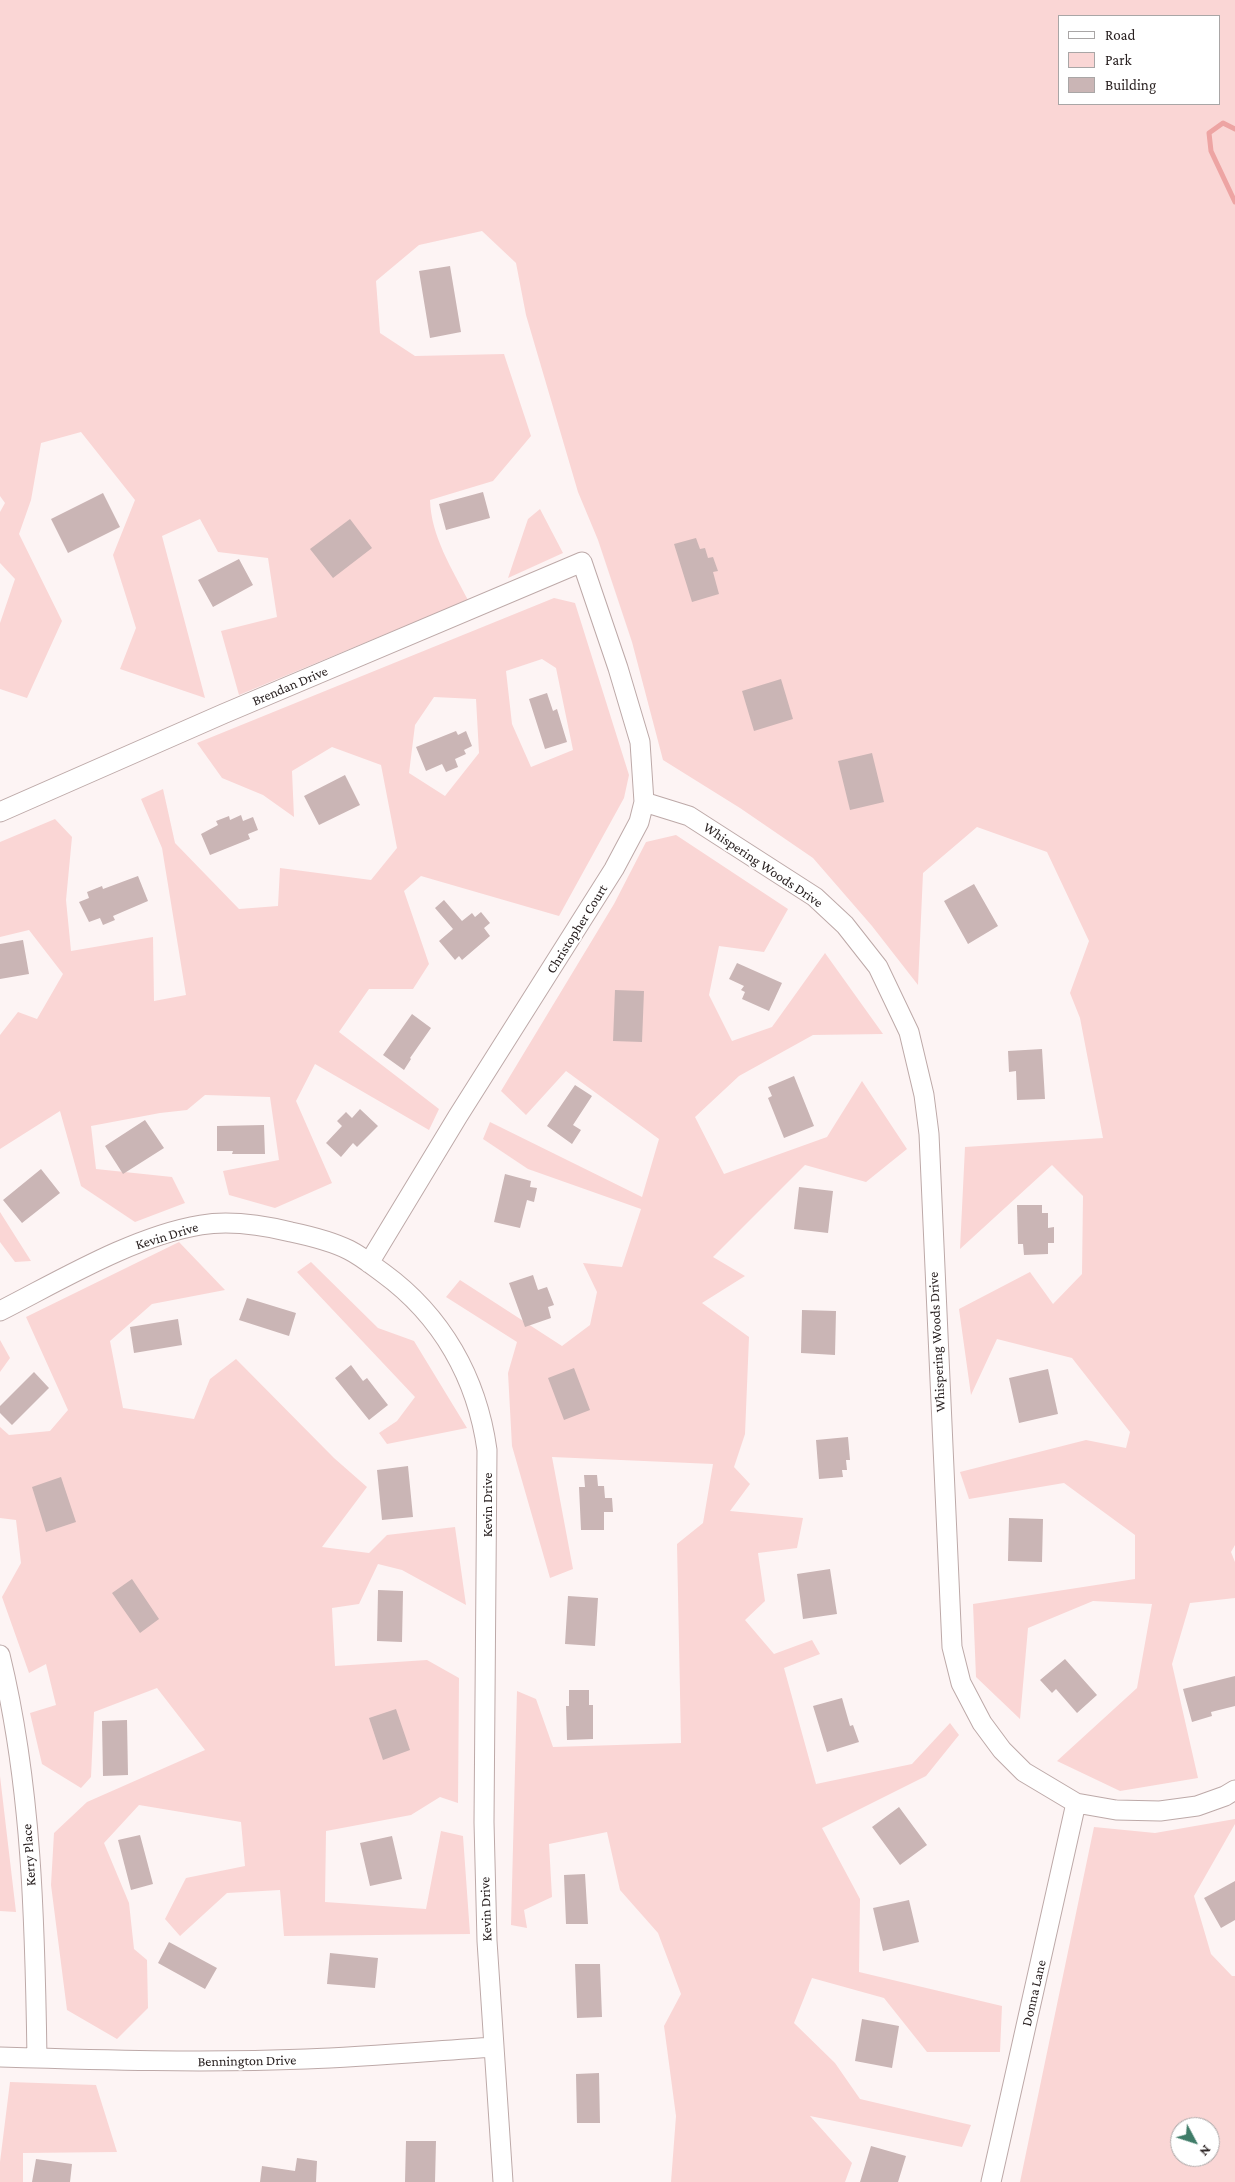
<!DOCTYPE html>
<html>
<head>
<meta charset="utf-8">
<style>
  body { margin:0 }
  #map { position:relative; width:1235px; height:2182px; overflow:hidden; background:#fdf4f4; font-family:"Crimson Pro",serif }
  canvas { display:block }
  .legend { position:absolute; left:1058px; top:15px; width:162px; height:90px; box-sizing:border-box; background:#fff; border:1px solid #a9a6a6; margin:0; padding:6px 9px; list-style:none; font-size:15px; color:#292121 }
  .legend li { display:flex; align-items:center; gap:10px; height:25px }
  .legend b { width:25px; border:1px solid #a9a6a6 }
  .north { position:absolute; left:1170px; top:2117px; width:50px; height:50px; box-sizing:border-box; background:#fff; border:1px solid #a9a6a6; border-radius:50%; rotate:130deg; font-size:14px; font-weight:700; line-height:20px; text-align:center; color:#292121 }
  .north::after { content:''; display:block; margin:auto; width:18px; height:22px; background:#3f7c68; clip-path:polygon(50% 0,100% 100%,50% 72%,0 100%) }
</style>
</head>
<body>
<div id="map">
<canvas width="1235" height="2182"></canvas>
<ul class="legend">
<li><b style="height:6px;background:#fff"></b>Road</li>
<li><b style="height:14px;background:#fad6d5"></b>Park</li>
<li><b style="height:14px;background:#cab5b5"></b>Building</li>
</ul>
<div class="north">N</div>
</div>
<script>
const g = document.querySelector('canvas').getContext('2d');
g.lineJoin = 'round';
function fill(path, color) { g.fillStyle = color; g.fill(path, 'evenodd'); }
function strokePath(path, color, width, dash) { g.strokeStyle = color; g.lineWidth = width; g.lineCap = dash ? 'butt' : 'round'; g.setLineDash(dash || []); g.stroke(path); }
function drawText(font, color, halo, rows, align = 'center') {
  g.font = font + ' "Crimson Pro",serif'; g.lineWidth = 4; g.setLineDash([]); g.textBaseline = 'middle'; g.strokeStyle = halo; g.fillStyle = color; for (const [text, x, y, turn = 0] of rows) {
    g.save(); g.translate(x, y); g.rotate((+turn || 0) * Math.PI / 180); g.textAlign = isNaN(turn) ? turn : align; if (halo) g.strokeText(text, 0, 0); g.fillText(text, 0, 0); g.restore();
  }
}
const green = new Path2D(`
  M0 0H1235V1545L1231 1552 1235 1562V1598L1190 1603 1172 1664 1198 1778 1120 1791 1057 1761 1137 1688 1152 1604 1093 1601 1028 1628 1020 1719 976 1677 973 1604 1135 1579V1535L1064 1483 969 1499 960 1472 1086 1440 1126 1448 1130 1432 1072 1358 997 1339 971 1395 959 1309 1030 1272 1053 1304 1082 1274 1083 1196 1052 1165 960 1249 965 1147 1103 1138 1080 1018 1070 993 1089 941 1047 852 977 827 923 873 918 985 872 926 813 858 740 808 663 760 632 642 598 540 578 492 526 315 516 263 482 231 419 245 376 281 380 333 415 356 504 354 531 436 493 481 430 500C431 536 452 569 468 600L239 695 221 631 277 617 268 558 218 552 200 519 162 536 205 698 120 669 136 628 113 555 135 500 81 432 41 443 31 500 19 534 62 621 27 698 0 689V623L15 579 0 563V512L5 503 0 496ZM1059 16H1219V104H1059Z
  M540 509 563 553 508 578 528 519Z
  M554 598 575 603 629 775 624 798 559 916 421 876 404 891 429 964 413 989H369L339 1032 439 1109 429 1130 315 1064 296 1101 332 1183 275 1208 229 1195 223 1171 279 1160 270 1097 205 1095 187 1110 160 1113 91 1126 96 1169 172 1177 185 1203 135 1222 81 1186 60 1111 0 1149V1035L18 1012 37 1019 63 974 29 930 0 937V842L55 819 72 837 66 900 71 951 153 937 154 1001 186 995 162 848 141 799 163 789 175 843 239 909 278 906 280 868 371 880 397 848 381 765 332 747 292 771 294 817 263 795 222 778 197 743ZM542 659 556 668 573 750 531 767 512 724 506 671ZM434 697 476 699 479 753 445 796 409 773 415 725Z
  M676 835 788 909 764 952 719 946 709 995 732 1041 772 1027 825 953 883 1034 813 1035 739 1076 695 1117 724 1174 827 1137 862 1081 907 1149 866 1182 805 1165 713 1257 745 1276 702 1303 749 1337 745 1434 734 1467 750 1484 730 1511 803 1518 797 1548 758 1553 765 1601 745 1620 774 1654 812 1640 820 1654 784 1668 816 1784 912 1764 950 1723 959 1735 926 1776 822 1828 860 1899 859 1972 1002 2006 1000 2052H927L884 1998 812 1978 794 2023 835 2063 860 2099 971 2125 962 2147 810 2116 852 2163 845 2182H671L676 2116 664 2026 681 1994 658 1933 620 1890 607 1832 549 1844 552 1897 524 1910 527 1928 511 1925 517 1691 536 1699 553 1747 681 1743 677 1544 703 1523 713 1464 552 1457 573 1569 550 1578 512 1446 508 1373 517 1342 446 1297 460 1280 562 1346 590 1325 597 1292 583 1263 622 1267 641 1209 528 1169 483 1139 490 1122 642 1197 659 1139 566 1071 526 1115 501 1091 614 904 646 842Z
  M0 1212 31 1261 15 1262 0 1242Z
  M179 1242 225 1290 152 1304 110 1341 123 1408 194 1419 210 1379 236 1359 334 1458 367 1487 322 1547 369 1553 387 1535 455 1527 466 1605 402 1570 378 1564 359 1604 332 1608 335 1666 427 1660 459 1678 458 1803 440 1797 411 1815 326 1831 325 1902 426 1909 441 1831 463 1836 470 1934 284 1936 280 1890 227 1893 180 1936 165 1919 186 1878 245 1866 241 1822 139 1805 104 1843 129 1903 134 1949 147 1960 148 2008 117 2039 67 2010 51 1885 54 1833 87 1802 205 1750 157 1688 94 1712 91 1777 81 1788 42 1764 30 1713 56 1705 46 1664 29 1673 2 1597 21 1563 16 1520 0 1518V1427L9 1435 50 1431 68 1410 26 1317Z
  M311 1262 378 1328 414 1341 467 1428 387 1444 379 1433 397 1421 415 1397 297 1272Z
  M0 1340 10 1358 0 1372Z
  M0 1776 16 1912 0 1911Z
  M1235 1819V1824L1194 1896 1211 1954 1232 1976H1235V2182H1020L1094 1827 1155 1833ZM1180 2127H1210V2157H1180Z
  M10 2082 96 2085 117 2152 23 2153V2182H0V2162Z`);
const stream = new Path2D(`
  M1235 129 1223 123 1209 133 1211 151 1235 202`);
const building = new Path2D(`
  M450 266 461 332 430 338 419 271Z
  M483 492 490 518 446 530 439 504Z
  M103 493 120 527 68 553 51 519Z
  M350 519 372 548 333 578 310 549Z
  M696 538 700 549 705 548 708 558 713 557 718 571 713 572 719 594 692 602 674 544Z
  M239 559 253 585 213 607 198 580Z
  M781 679 793 719 754 731 742 691Z
  M547 693 553 711 557 709 567 742 545 749 529 699Z
  M456 731 458 735 466 731 472 746 464 750 466 754 455 759 458 767 446 772 442 764 426 771 416 747Z
  M872 753 884 802 850 810 838 761Z
  M345 775 360 805 319 825 304 796Z
  M241 815 243 821 253 817 258 830 248 834 250 839 210 855 201 834 218 825 216 821 229 816 230 820Z
  M138 876 148 901 113 916 115 920 103 925 100 918 89 922 79 902 89 898 87 892 102 886 103 889Z
  M974 884 998 926 968 944 944 901Z
  M444 900 462 921 472 913 475 917 481 912 490 923 484 928 490 936 462 960 459 956 455 960 439 941 453 929 435 908Z
  M23 940 29 974 0 979V944Z
  M737 963 782 983 769 1011 742 999 745 992 741 990 744 986 729 979Z
  M615 990 644 991 642 1042 613 1041Z
  M412 1014 431 1028 410 1058 411 1059 404 1070 383 1055Z
  M1042 1049 1045 1099 1017 1100 1016 1071 1009 1072 1008 1051Z
  M794 1076 814 1126 784 1138 768 1098 772 1096 768 1087Z
  M575 1085 592 1096 573 1125 581 1130 572 1144 547 1126Z
  M360 1109 378 1126 357 1147 353 1143 341 1157 326 1143 342 1126 337 1121 346 1112 352 1118Z
  M145 1120 164 1148 123 1174 105 1146Z
  M264 1125 265 1154H232L233 1151H217V1126Z
  M41 1169 60 1193 22 1223 3 1200Z
  M505 1174 531 1181 530 1187 537 1188 534 1202 527 1200 520 1228 494 1222Z
  M799 1187 833 1191 828 1233 794 1229Z
  M1017 1205H1042V1213H1048V1228L1054 1227V1243H1048V1254L1024 1255 1023 1244H1018Z
  M533 1275 538 1290 547 1287 554 1305 548 1307 551 1318 525 1327 509 1283Z
  M247 1298 296 1313 289 1336 239 1320Z
  M802 1310 836 1311 835 1355 801 1353Z
  M178 1319 182 1345 134 1353 130 1327Z
  M351 1365 363 1381 367 1378 388 1405 369 1420 335 1378Z
  M574 1368 590 1410 564 1420 548 1378Z
  M1048 1369 1058 1414 1019 1423 1009 1378Z
  M34 1372 49 1388 12 1425 0 1413V1406Z
  M848 1437 850 1460H846L847 1470H842L843 1477 819 1479 816 1440Z
  M408 1466 413 1517 382 1520 377 1470Z
  M584 1475H597L598 1486H604L605 1498H612L613 1512H604V1530H581L579 1487H585Z
  M61 1477 76 1522 46 1532 32 1487Z
  M1009 1518 1043 1519 1042 1562 1008 1561Z
  M830 1569 837 1614 803 1619 797 1574Z
  M132 1579 159 1619 140 1633 112 1593Z
  M378 1590 403 1591 402 1642 377 1641Z
  M568 1596 598 1598 595 1646 565 1644Z
  M1065 1659 1097 1695 1077 1713 1056 1689 1052 1693 1040 1680Z
  M1235 1676V1706L1211 1712 1212 1716 1192 1722 1183 1689Z
  M569 1690H589V1705H593V1739L567 1740 566 1706H569Z
  M842 1698 850 1726 853 1725 859 1742 827 1752 813 1706Z
  M396 1709 410 1750 383 1760 369 1718Z
  M127 1720 128 1775 103 1776 102 1721Z
  M899 1807 927 1845 900 1865 872 1827Z
  M140 1835 153 1884 131 1890 118 1840Z
  M392 1836 402 1879 370 1886 360 1843Z
  M585 1874 588 1924H566L564 1875Z
  M1235 1881V1920L1221 1928 1204 1898Z
  M909 1900 919 1942 883 1951 873 1908Z
  M169 1942 217 1968 205 1989 158 1963Z
  M330 1953 378 1958 375 1988 327 1984Z
  M575 1964H600L602 2017 577 2018Z
  M862 2019 899 2026 892 2068 855 2061Z
  M599 2073 600 2123H577L576 2074Z
  M406 2141H436L435 2182H405Z
  M871 2146 906 2156 898 2182H860Z
  M297 2158 317 2161 316 2182H260L262 2166 295 2171Z
  M36 2159 72 2164 70 2182H32Z`);
const minor = new Path2D(`
  M644 802 689 816 815 897 845 925 878 967 909 1032 924 1095 929 1134 952 1647 961 1683 982 1723 1002 1750 1024 1772 1076 1803 1116 1810 1160 1811 1197 1806 1225 1796 1235 1790
  M0 812 223 714 582 562 618 668 640 742 644 802 639 822 614 869 458 1116 369 1263
  M0 1311C61 1280 134 1236 201 1225 231 1220 262 1225 291 1232 310 1236 331 1241 349 1250 361 1256 372 1265 383 1273 442 1316 477 1378 487 1450L484 1822 487 1941 503 2182
  M0 1655C32 1786 35 1923 37 2058
  M0 2057C102 2060 204 2063 306 2059 369 2057 432 2051 494 2047
  M991 2182 1076 1803`);
const streetNames = [
  ["Brendan Drive",290,686,-23],
  ["Whispering Woods Drive",763,865,34],
  ["Christopher Court",577,929,-58],
  ["Kevin Drive",167,1236,-17],
  ["Whispering Woods Drive",937,1342,-93],
  ["Kevin Drive",488,1505,-90],
  ["Kerry Place",29,1855,-94],
  ["Kevin Drive",486,1909,-92],
  ["Donna Lane",1034,1993,-77],
  ["Bennington Drive",247,2061,-1]
];
fill(green, '#fad6d5');
strokePath(stream, '#eda4a3', 5);
fill(building, '#cab5b5');
strokePath(minor, '#bda9a8', 21);
strokePath(minor, '#fff', 19);
drawText('14px', '#292121', '#fff', streetNames);
</script>
</body>
</html>
